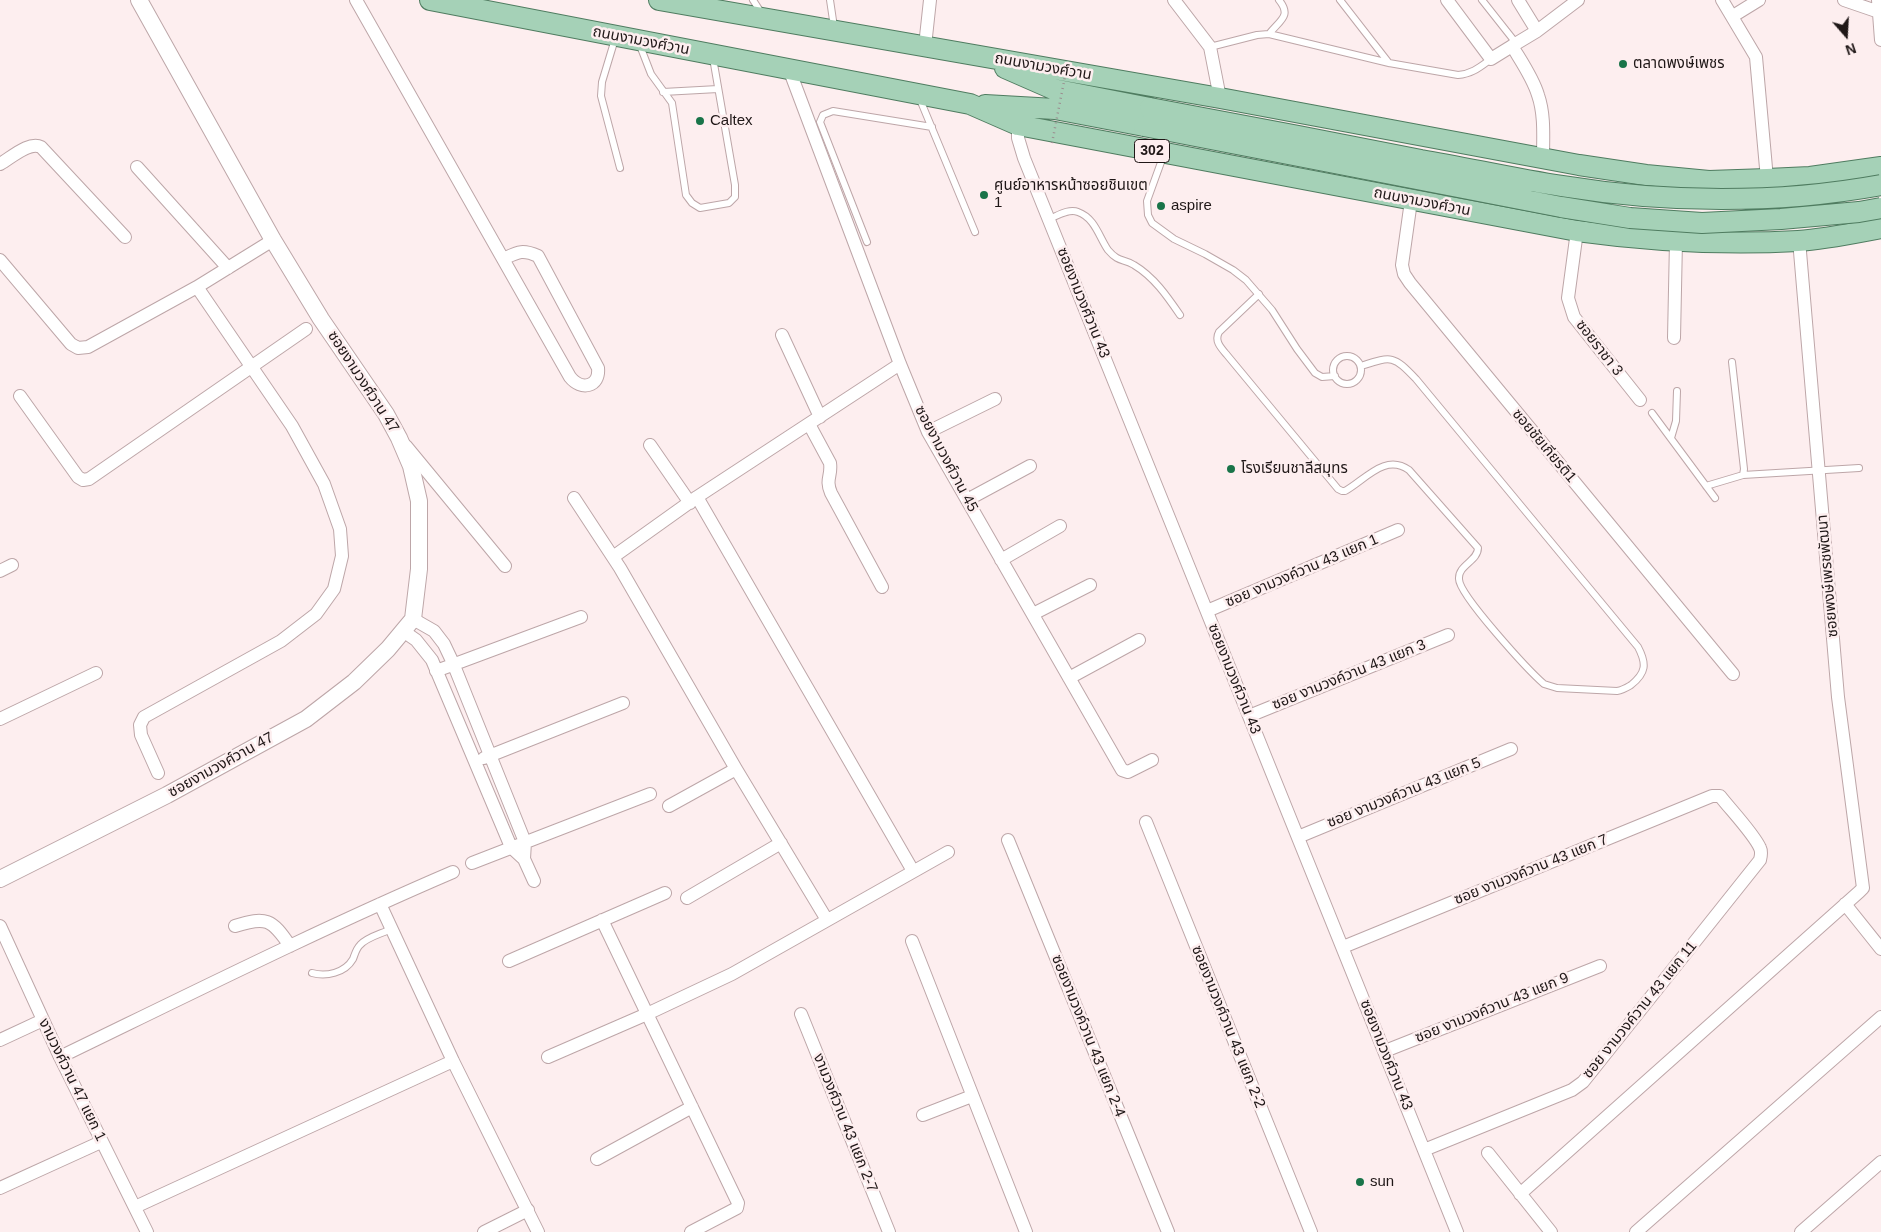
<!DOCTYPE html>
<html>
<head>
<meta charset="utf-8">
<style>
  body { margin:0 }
  #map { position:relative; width:1881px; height:1232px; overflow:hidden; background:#fdeeef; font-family:Arial,sans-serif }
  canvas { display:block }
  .north { position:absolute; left:1821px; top:10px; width:50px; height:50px; -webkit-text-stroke:4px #fdeeef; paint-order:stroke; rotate:161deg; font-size:14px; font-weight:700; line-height:20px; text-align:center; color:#1f1717 }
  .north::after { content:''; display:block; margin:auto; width:18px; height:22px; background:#1f1717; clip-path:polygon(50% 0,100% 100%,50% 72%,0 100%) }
</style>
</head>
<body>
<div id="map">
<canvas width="1881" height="1232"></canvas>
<div class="north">N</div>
</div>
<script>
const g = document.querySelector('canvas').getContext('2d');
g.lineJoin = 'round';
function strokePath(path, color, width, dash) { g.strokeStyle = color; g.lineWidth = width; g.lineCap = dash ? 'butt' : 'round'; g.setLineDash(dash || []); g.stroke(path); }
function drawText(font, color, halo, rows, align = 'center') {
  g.font = font + ' Arial,"Noto Sans Thai",sans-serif'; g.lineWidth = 5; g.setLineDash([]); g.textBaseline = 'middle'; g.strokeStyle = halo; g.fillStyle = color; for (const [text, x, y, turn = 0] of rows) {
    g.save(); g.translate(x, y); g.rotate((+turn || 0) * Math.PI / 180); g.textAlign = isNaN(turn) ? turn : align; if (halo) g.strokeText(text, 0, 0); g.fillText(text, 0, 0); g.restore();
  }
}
const service = new Path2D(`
  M753 0 762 14
  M830 0 834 27
  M1340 0 1389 63
  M1482 0 1516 43
  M1269 34C1280 20 1292 16 1279 0
  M615 39 602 82 601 96 620 168
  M639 43 651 74 672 103 686 195 692 203 700 208 729 203 735 197V185L713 58
  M1210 47 1257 35 1269 34 1389 63 1458 75C1472 74 1480 67 1491 59
  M663 92 718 89
  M919 97 975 232
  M1164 154 1147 201 1148 215 1152 223 1174 239 1205 254 1233 270 1246 280 1272 310 1297 349 1315 373 1322 377 1335 376
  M1049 219C1057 216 1069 208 1078 212 1095 218 1099 237 1108 250 1119 263 1123 258 1134 265 1154 277 1167 296 1180 315
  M867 242 820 122 823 115 833 111 932 127
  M1259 294 1219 332C1214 341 1221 348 1227 355L1338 489 1342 491H1345C1365 480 1385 453 1409 470L1478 548C1478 561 1458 565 1459 579 1459 595 1529 671 1544 684L1557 688 1617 691C1623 690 1626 688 1631 685 1646 673 1647 664 1638 647L1416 379C1393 355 1392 356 1361 366
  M1333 370a14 14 0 1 1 28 0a14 14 0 1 1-28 0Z
  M1652 413 1715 498
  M1671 438 1676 421 1677 391
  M1743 475 1859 468
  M1706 486 1743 475 1744 469 1732 362
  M312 973C326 977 345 973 353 959 355 954 356 949 360 945 367 937 381 934 391 929`);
const minor = new Path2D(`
  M356 0 570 377C581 391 600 387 598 368L538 256C522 249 518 252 503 259
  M1174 0 1210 47 1220 98
  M1447 0 1491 59 1512 46C1521 61 1533 78 1538 95 1545 115 1543 138 1543 158
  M1518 0 1537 31
  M1722 0 1756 57 1767 179
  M1844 0 1879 12
  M1878 0 1881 40
  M1733 16 1759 0
  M925 46 930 0
  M1512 46 1537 31 1578 0
  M789 69 900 364 928 432 1122 770 1128 772 1152 760
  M1018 125V138L1024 158 1457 1232
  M0 164C11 158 29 141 41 147L125 237
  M137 167 228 268
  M1411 201 1402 265 1404 274 1410 283 1733 674
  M1577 231 1568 298 1574 317 1640 400
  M0 260 71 344 78 348 88 347 197 287 292 426 324 484 340 529 342 556 334 589 316 614 281 641 144 717 140 725 141 735 158 773
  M197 287 273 240
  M782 335 820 417
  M1674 338 1676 241
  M20 396 78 477 83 480 89 479 306 329
  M809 424 830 463C832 476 825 479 831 493L882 587
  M928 432 995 399
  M650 445 690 503
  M406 446 505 566
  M697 497 913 871
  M574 498 620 568 736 769 827 920
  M967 500 1030 466
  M613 557 697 497 900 364
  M1001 560 1060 526
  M0 571 12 565
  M1207 611 1398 530
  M1033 614 1090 585
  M413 619 434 631 444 644 453 663 525 842 524 859
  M403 631 416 640 432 660 511 847 524 859 534 881
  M436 671 581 617
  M1069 678 1139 640
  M1249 716 1448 635
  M0 719 96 673
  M484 758 623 703
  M669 806 736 769
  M1146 822 1311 1232
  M1298 837 1511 749
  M1008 840 1168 1232
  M472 863 650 794
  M687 898 781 843
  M380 904 453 1061 538 1232
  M1845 904 1881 949
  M602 920 738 1203 737 1208 691 1232
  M0 926 60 1057 147 1232
  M235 926C266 916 272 919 290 946
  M912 941 1026 1232
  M1343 947 1712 796H1720C1730 809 1754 834 1760 848 1762 852 1761 856 1760 860L1583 1082 1572 1090 1424 1150
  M509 961 665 893
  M801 1014 889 1232
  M0 1040 43 1020
  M1385 1051 1600 966
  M60 1057C190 994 320 929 453 872
  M548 1057 647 1014 732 974 948 852
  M923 1115 972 1096
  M1488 1153 1551 1232
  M597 1159 692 1107
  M0 1188 101 1142
  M1520 1194 1859 892 1863 888 1838 697 1799 240
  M135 1207 453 1061
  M484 1232 528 1210
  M1636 1232 1881 1017
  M1801 1232 1881 1162`);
const tertiary = new Path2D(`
  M0 879 167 795 306 719 354 682 388 649 413 619 419 569V501L411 466 399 438 386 414 321 319 273 240 139 0`);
const primary = new Path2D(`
  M430 0 970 104 1018 125 1577 231C1650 241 1724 245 1798 241 1826 239 1854 233 1881 228
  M659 0 1220 98 1579 165 1646 175 1709 181 1767 179 1810 177 1881 167
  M1005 68 1053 89 1150 108
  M985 105 1055 109 1144 126`);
const pathBridge = new Path2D(`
  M1052 143 1068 61`);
const primaryBridge = new Path2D(`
  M1150 108C1240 125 1331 142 1421 160 1468 168 1515 179 1562 186 1666 203 1777 204 1881 185
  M1144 126 1561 207 1630 218 1702 223 1781 219 1859 212 1881 208`);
const markers = [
  [1623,64,5,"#197449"],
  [700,121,5,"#197449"],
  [984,195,5,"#197449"],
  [1161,206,5,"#197449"],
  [1231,469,5,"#197449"],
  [1360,1182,5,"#197449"]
];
const shields = [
  [1152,151,35]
];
const shieldNames = [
  ["302",1152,151]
];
const streetNames = [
  ["ถนนงามวงศ์วาน",641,41,11],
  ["ถนนงามวงศ์วาน",1043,67,10],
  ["ถนนงามวงศ์วาน",1422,202,11],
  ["ซอยงามวงศ์วาน 43",1083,303,68],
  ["ซอยราชา 3",1599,348,52],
  ["ซอยงามวงศ์วาน 47",363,382,57],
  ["ซอยชัยเกียรติ1",1544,446,50],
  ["ซอยงามวงศ์วาน 45",946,459,62],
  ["ซอย งามวงค์วาน 43 แยก 1",1302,571,-23],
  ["ซอยพงษ์เพรชพัฒนา",1828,576,-95],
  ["ซอย งามวงค์วาน 43 แยก 3",1349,675,-22],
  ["ซอยงามวงศ์วาน 43",1234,679,68],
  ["ซอยงามวงศ์วาน 47",221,765,-29],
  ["ซอย งามวงค์วาน 43 แยก 5",1404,793,-22],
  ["ซอย งามวงค์วาน 43 แยก 7",1531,870,-22],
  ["ซอย งามวงค์วาน 43 แยก 9",1492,1008,-22],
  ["ซอย งามวงค์วาน 43 แยก 11",1640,1010,-51],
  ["ซอยงามวงศ์วาน 43 แยก 2-2",1228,1027,68],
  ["ซอยงามวงค์วาน 43 แยก 2-4",1088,1036,68],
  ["ซอยงามวงศ์วาน 43",1386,1055,68],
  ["งามวงศ์วาน 47 แยก 1",72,1080,64],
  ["งามวงศ์วาน 43 แยก 2-7",845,1123,68]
];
const poiNames = [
  ["ตลาดพงษ์เพชร",1633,64],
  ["Caltex",710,121],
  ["ศูนย์อาหารหน้าซอยชินเขต",994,186],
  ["1",994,203],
  ["aspire",1171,206],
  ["โรงเรียนชาลีสมุทร",1241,469],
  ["sun",1370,1182]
];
strokePath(service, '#bda6a8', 8);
strokePath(minor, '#bda6a8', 14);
strokePath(tertiary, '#bda6a8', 18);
strokePath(primary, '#4f7c60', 22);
strokePath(service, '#fff', 6);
strokePath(minor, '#fff', 12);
strokePath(tertiary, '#fff', 16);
strokePath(primary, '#a5d1b7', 20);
strokePath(primaryBridge, '#4f7c60', 22, []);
strokePath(pathBridge, '#9b8f90', 2.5, [1, 4]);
strokePath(primaryBridge, '#a5d1b7', 20);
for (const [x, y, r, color] of markers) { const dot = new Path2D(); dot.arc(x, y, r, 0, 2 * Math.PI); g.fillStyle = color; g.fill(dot); strokePath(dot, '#fdeeef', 2); }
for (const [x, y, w] of shields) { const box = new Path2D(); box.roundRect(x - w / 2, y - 11.5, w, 23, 4); g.fillStyle = '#fdeeef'; g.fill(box); strokePath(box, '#1f1717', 1); }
drawText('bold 14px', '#1f1717', null, shieldNames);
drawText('15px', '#1f1717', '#fdeeef', streetNames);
drawText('15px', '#1f1717', '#fdeeef', poiNames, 'left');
</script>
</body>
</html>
